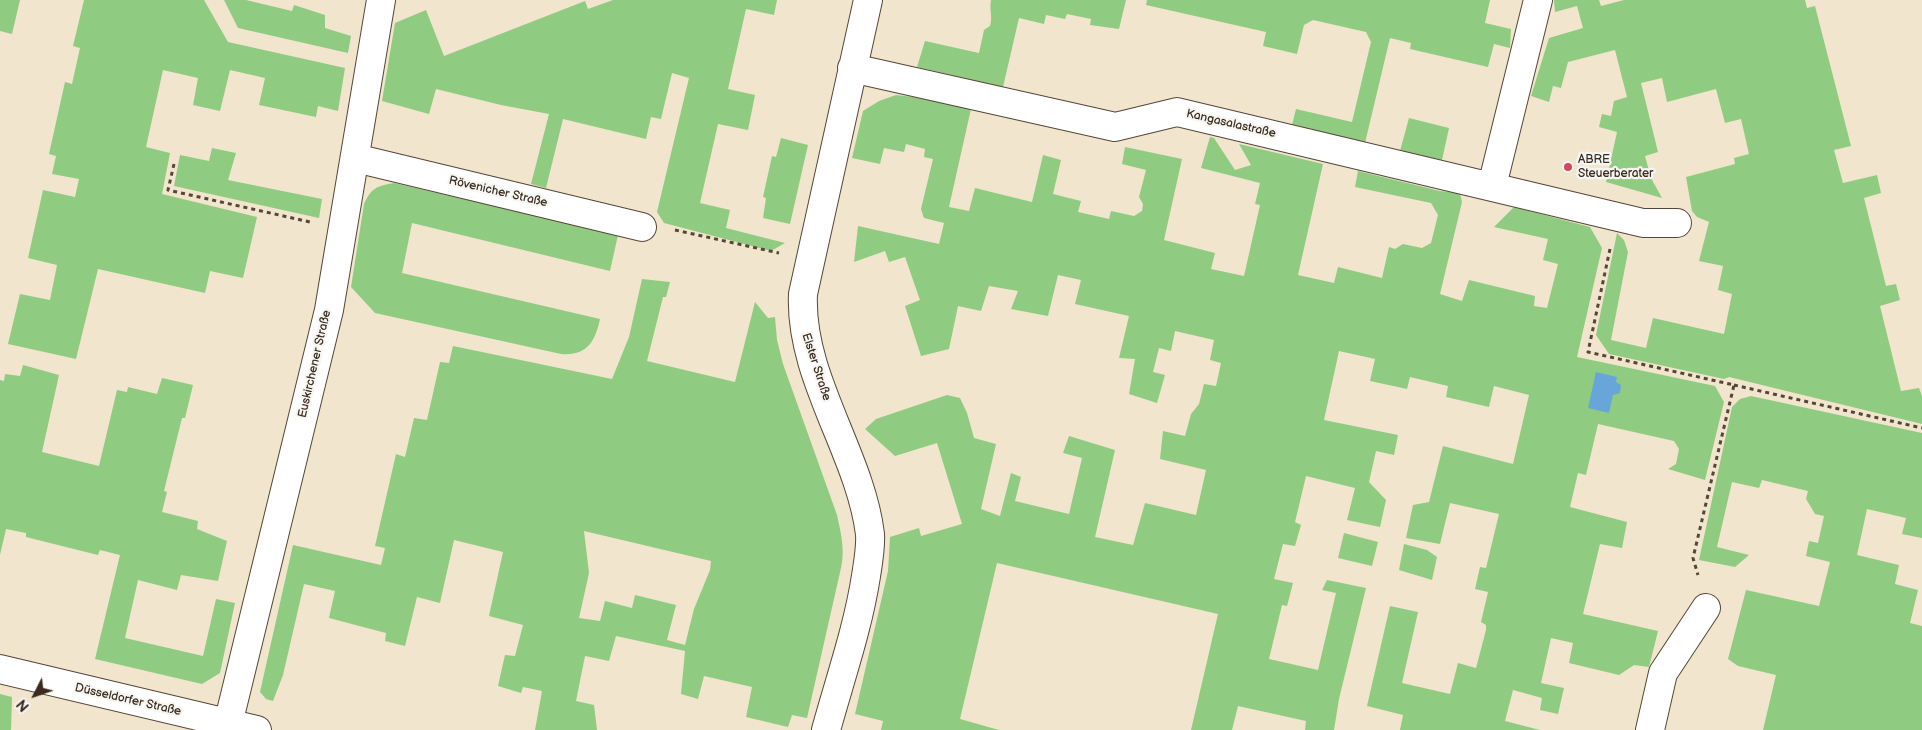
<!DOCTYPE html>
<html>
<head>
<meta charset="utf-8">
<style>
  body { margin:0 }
  #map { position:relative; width:1922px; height:730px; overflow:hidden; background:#f1e5cd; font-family:"Balsamiq Sans",sans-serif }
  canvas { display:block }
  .north { position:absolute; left:10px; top:670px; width:50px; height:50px; -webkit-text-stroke:4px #f6f6f2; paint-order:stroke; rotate:229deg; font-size:14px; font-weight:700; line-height:20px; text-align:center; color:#3b2a1e }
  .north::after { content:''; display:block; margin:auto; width:18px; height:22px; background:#3b2a1e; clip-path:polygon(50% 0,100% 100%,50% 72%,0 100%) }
</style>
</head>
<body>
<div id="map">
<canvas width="1922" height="730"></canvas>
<div class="north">N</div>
</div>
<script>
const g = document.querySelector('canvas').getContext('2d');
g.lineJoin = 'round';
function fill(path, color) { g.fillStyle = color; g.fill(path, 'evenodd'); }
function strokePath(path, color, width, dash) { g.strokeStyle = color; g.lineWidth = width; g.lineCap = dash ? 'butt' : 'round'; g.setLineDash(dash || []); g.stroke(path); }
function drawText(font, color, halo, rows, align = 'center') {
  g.font = font + ' "Balsamiq Sans",sans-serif'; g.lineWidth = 4.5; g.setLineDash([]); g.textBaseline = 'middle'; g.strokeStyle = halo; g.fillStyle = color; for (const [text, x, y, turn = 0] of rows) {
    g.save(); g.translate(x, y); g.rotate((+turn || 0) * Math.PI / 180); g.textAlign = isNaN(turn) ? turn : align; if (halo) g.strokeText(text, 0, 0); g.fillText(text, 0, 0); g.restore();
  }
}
const green = new Path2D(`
  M0 0H20L12 34 0 31Z
  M84 0H204L228 42 345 68 338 111 318 106 316 117 259 105 265 78 230 70 220 111 193 105 198 78 163 70 146 147 170 153 162 194 257 217 243 278 210 271 205 293 98 269 76 359 8 344 20 294 50 300 57 265 28 258 43 190 75 197 79 179 52 174 56 156 49 154 65 82 72 84 80 48 73 46Z
  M224 0H246L292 11 294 5 325 15V28L351 36 348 53 238 28Z
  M613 0H777L774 15 746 9 728 89 755 95 748 130 718 124 700 203 730 210 726 228 785 243 771 251 664 223 657 212 689 78 672 73 661 119 651 117 646 139 563 119 546 188 531 184 549 114 501 105 436 89 429 114 382 101 395 23 426 10 444 56 585 1 588 9Z
  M991 0H1126L1119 29 1090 25 1091 19 1067 14 1065 19 1046 15 1044 24 1019 18 1003 87 917 67 925 41 979 53 984 30 990 26C993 16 989 10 991 0Z
  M1147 0H1490L1485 23 1511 29 1510 48 1494 44 1488 67 1410 49 1411 43 1390 38 1365 143 1292 125 1296 109 1352 122 1371 42 1366 32 1313 20 1304 25 1297 54 1263 46 1266 32 1146 5Z
  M1554 0H1599L1601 6 1624 0H1805L1807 8 1815 6 1851 146 1834 150 1843 183 1877 175 1881 193 1864 198 1886 286 1896 284 1900 300 1880 306 1901 391 1919 388 1922 396V424L1729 377 1724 379 1609 354 1596 335 1617 233 1624 240 1628 252 1611 340 1646 348 1653 318 1724 334 1732 294 1718 290 1723 266 1699 261 1709 222 1697 217 1692 211 1686 177 1735 164 1734 158 1749 154 1741 119 1725 123 1716 89 1667 102 1662 78 1641 83 1658 152 1645 156 1651 178 1662 198 1606 182 1617 132 1599 127 1602 114 1611 116 1614 101 1627 97 1615 50 1568 62 1561 88 1553 86 1549 102 1531 96 1549 38 1583 28 1577 6 1555 12Z
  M896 95 914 97 971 109 949 207 969 211 975 188 1032 202 1043 155 1061 160 1053 194 1081 201 1078 212 1109 219 1111 211 1134 216 1142 211 1143 204 1139 197 1146 170 1122 164 1125 147 1182 159 1164 240 1215 253 1211 269 1244 276 1260 205 1255 204 1260 183 1201 168 1210 137 1214 138 1235 170 1251 165 1239 144 1323 164 1298 275 1334 283 1338 267 1382 278 1389 247 1395 249 1403 244 1422 248 1431 243 1438 215 1431 203 1355 187 1358 171 1440 191 1460 193 1462 202 1440 294 1462 301 1469 280 1535 296 1534 306 1547 308 1558 264 1543 260 1548 239 1494 227 1514 207 1590 227 1602 248 1577 357 1715 386 1724 402 1705 480 1668 469 1676 464 1679 449 1674 441 1598 424 1586 475 1578 473 1570 507 1627 522 1622 548 1600 544 1583 614 1658 631 1649 667 1634 665 1619 675 1569 663 1573 643 1551 638 1541 683 1564 688 1558 714 1540 710 1542 698 1513 690 1505 721 1540 730H1400L1403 715 1367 706 1390 606 1418 612 1402 683 1450 694 1458 663 1476 668 1486 630V625L1481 622 1488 592 1475 589 1480 567 1486 568 1499 514 1450 503 1440 544 1406 538 1413 505 1429 502 1443 446 1513 464 1529 395 1494 386 1489 407 1446 397 1448 386 1410 377 1407 389 1370 381 1375 359 1339 351 1324 420 1398 435 1394 455 1376 451 1369 482 1386 500 1380 527 1347 520 1355 488 1306 476 1295 522 1301 525 1295 546 1283 544 1274 579 1293 583 1287 606 1282 605 1269 659 1318 670 1336 593 1322 590 1327 580 1366 588 1339 699 1334 730H1305L1306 721 1238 706 1232 730H1191L1218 614 997 563 960 719 999 730H881L883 721 855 714 888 571 890 537 919 528 921 536 962 524 937 443 895 456 865 429 876 419 947 395 960 398 967 413 974 438 996 444 981 509 1000 516 1011 473 1021 477 1015 501 1069 514 1082 458 1063 453 1069 436 1115 450 1095 537 1133 545 1145 503 1196 515 1206 470 1160 459 1163 431 1185 436 1191 414 1199 404 1204 384 1216 386 1221 363 1210 360 1214 340 1175 331 1171 351 1159 348 1153 372 1165 375 1157 403 1129 394 1135 359 1119 358 1129 316 1075 304 1081 280 1058 275 1048 316 1011 309 1018 291 989 286 981 311 958 306 949 349 921 356 905 306 920 300 905 257 889 262 885 251 854 262 858 226 939 244 944 223 924 218 921 209 933 159 924 157 925 149 906 144 904 152 884 148 880 164 852 158 863 111 879 101Z
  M1409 118 1449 128 1442 160 1400 151Z
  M781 138 808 145 790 224 763 218 766 198 763 197 772 156 776 157Z
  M212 148 236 153 228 180 322 199 319 218 174 186 180 155 209 161Z
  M394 183 618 235 610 271 412 223 402 273 600 319C595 342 587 356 561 354L375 313 351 287 364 204C371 188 377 186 394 183Z
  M642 279 670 282 666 297H663L647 361 735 382 755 302 768 318 775 317 777 340 783 364 837 515C841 533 845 550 841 568L807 718 792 715 788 727 746 717 752 687 704 676 698 699 681 694 685 651 616 636 609 661 585 656 576 701 594 705 597 730H535L542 691 523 687 521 693 498 686 505 655 515 656 523 625 489 616 503 552 454 540 440 603 417 597 405 646 385 641 386 633 329 618 335 591 304 584 283 675 273 701 266 699 260 692 293 545 381 565 385 548 375 546 396 454 405 457 414 418 427 420 440 362 449 363 453 346 612 379 629 337ZM584 531 711 561 710 570 694 609 685 645 667 640 676 605 635 595 632 608 605 601 600 621 579 618 589 573Z
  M23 365 59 375 42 452 99 466 117 390 127 392 128 387 157 394 162 378 193 385 185 418H182L164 491 167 492 162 512 198 521 197 529 227 541 218 581 181 575 177 590 138 580 125 638 203 656 216 599 235 603 220 673 202 684 95 659 120 555 100 550 98 555 26 537V533L6 529 0 555V380L4 381 5 374 20 376Z
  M1751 396 1922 433V538L1902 534 1906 518 1867 509 1857 555 1899 565 1895 584 1918 590 1910 623 1922 626V730H1763L1776 675 1738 666 1728 659 1746 590 1819 606 1830 562 1806 556 1809 541 1818 543 1824 516 1815 514 1806 499 1808 491 1762 480 1759 488 1732 482 1717 547 1749 555 1735 567 1699 560 1732 407 1740 399Z
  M1344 533 1378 542 1372 566 1338 558Z
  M1404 544 1427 550 1437 557 1432 580 1399 570Z
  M0 694 12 697 11 730H0Z`);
const water = new Path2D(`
  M1596 372 1617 377 1616 382 1621 385 1620 393 1613 395 1609 413 1588 408Z`);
const path = new Path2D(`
  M174 164 168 190 310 222
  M675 230 779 253
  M1610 249 1588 352 1734 385 1693 558 1698 575
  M1734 385 1922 428`);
const minor = new Path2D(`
  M852 68 1115 127 1177 112 1643 223H1677
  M355 158 642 227
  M1492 186 1538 0
  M0 669 257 730
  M228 724 329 310 381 0
  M826 730C840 679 858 628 866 576 868 563 871 547 870 534 860 453 799 377 803 294L868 0
  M1650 730 1663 673 1706 608`);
const markers = [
  [1568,167,5,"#d1495b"]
];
const streetNames = [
  ["Kangasalastraße",1231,124,13],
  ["Rövenicher Straße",498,192,13],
  ["Euskirchener Straße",315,364,-77],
  ["Elster Straße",816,367,72],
  ["Düsseldorfer Straße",128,700,13]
];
const poiNames = [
  ["ABRE",1578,160],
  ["Steuerberater",1578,174]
];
fill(green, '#8fcc81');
fill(water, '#68a6da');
strokePath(minor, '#564638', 30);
strokePath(path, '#564638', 3, [4, 4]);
strokePath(minor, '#fff', 28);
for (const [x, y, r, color] of markers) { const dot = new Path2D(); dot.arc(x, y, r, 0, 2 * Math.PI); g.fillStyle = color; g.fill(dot); strokePath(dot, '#f6f6f2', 2); }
drawText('12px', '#3b2a1e', '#f6f6f2', streetNames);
drawText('12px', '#3b2a1e', '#f6f6f2', poiNames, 'left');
</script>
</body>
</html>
